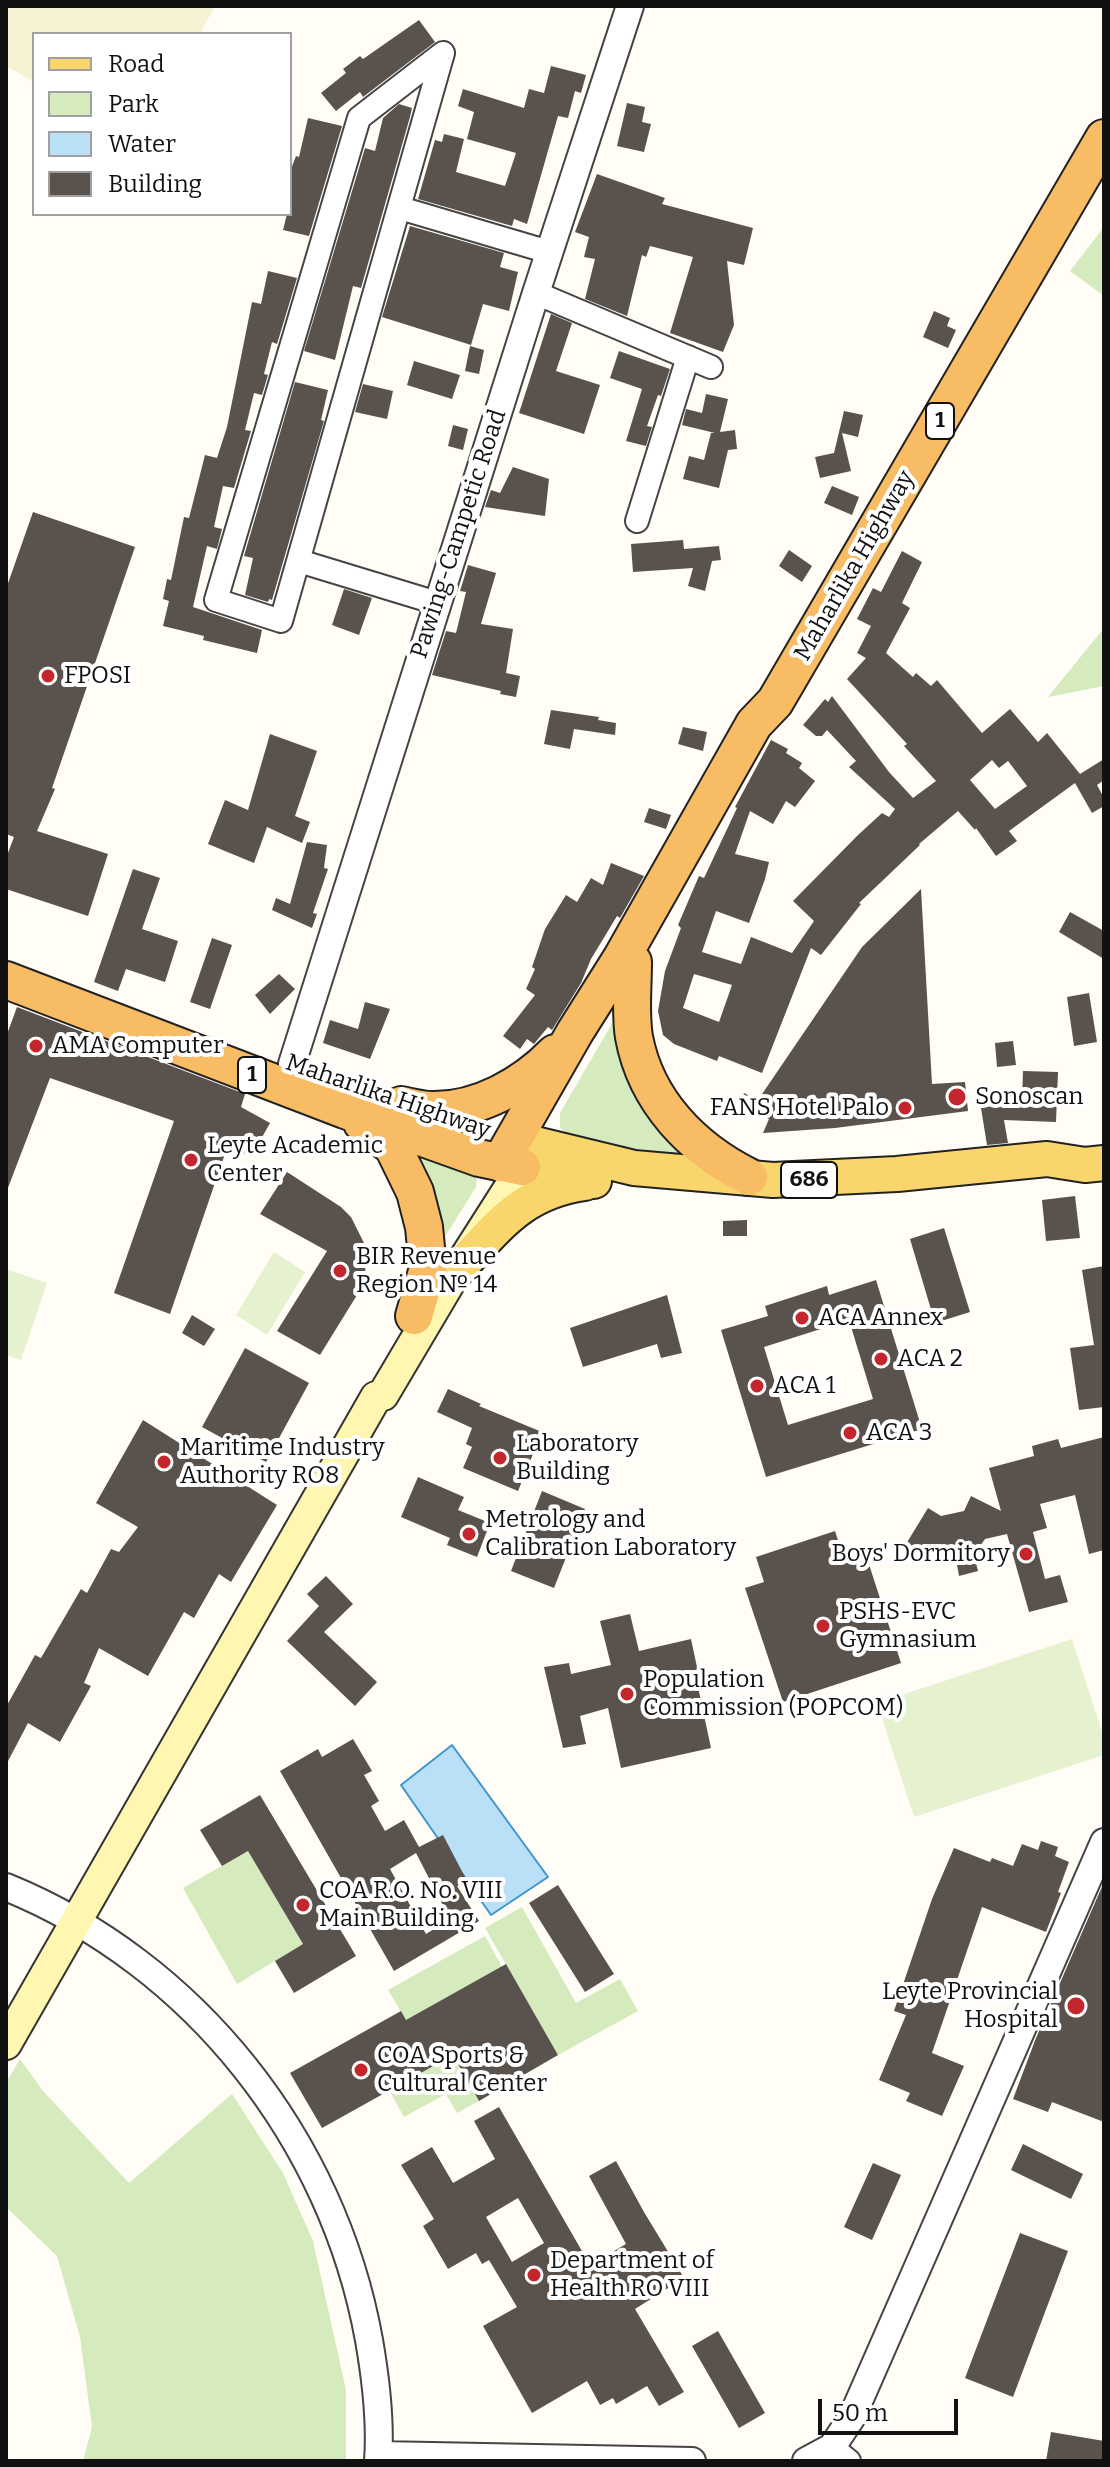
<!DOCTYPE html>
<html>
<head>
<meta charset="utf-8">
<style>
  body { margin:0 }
  #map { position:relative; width:1110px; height:2467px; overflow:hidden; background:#fffdf5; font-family:Bitter,serif }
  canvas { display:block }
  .frame { position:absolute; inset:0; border:8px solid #111; pointer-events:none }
  .legend { position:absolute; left:32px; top:32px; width:260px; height:184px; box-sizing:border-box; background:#fff; border:2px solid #a0a0a0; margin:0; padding:10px 14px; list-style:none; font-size:24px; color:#111 }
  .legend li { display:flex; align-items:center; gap:16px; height:40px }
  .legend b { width:40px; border:2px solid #a0a0a0 }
  .scale { position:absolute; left:818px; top:2399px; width:140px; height:36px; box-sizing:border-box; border:4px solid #111; border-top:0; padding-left:10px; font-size:24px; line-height:28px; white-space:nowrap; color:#111; -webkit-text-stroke:6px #fff; paint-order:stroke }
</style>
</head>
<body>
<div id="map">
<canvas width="1110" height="2467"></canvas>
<div class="frame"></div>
<ul class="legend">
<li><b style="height:10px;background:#f9d66b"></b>Road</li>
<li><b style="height:22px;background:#d5ebbd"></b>Park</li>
<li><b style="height:22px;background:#b9e0f7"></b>Water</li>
<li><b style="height:22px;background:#5a524d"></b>Building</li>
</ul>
<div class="scale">50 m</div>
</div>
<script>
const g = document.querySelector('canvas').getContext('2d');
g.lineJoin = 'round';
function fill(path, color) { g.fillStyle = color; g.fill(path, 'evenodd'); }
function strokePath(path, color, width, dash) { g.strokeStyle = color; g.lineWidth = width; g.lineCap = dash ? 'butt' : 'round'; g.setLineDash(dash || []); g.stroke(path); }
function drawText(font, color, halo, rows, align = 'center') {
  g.font = font + ' Bitter,serif'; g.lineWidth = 8; g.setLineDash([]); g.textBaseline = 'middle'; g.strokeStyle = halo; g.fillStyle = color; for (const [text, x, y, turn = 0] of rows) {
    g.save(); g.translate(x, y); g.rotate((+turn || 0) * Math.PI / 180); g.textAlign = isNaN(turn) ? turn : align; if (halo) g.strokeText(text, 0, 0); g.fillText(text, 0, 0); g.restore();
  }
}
const farmland = new Path2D(`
  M6 6H215L200 34H34V82L6 66Z`);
const green = new Path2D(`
  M1104 227V296L1070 271Z
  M1104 628V686L1048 697Z
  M617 1015 694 1149 682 1161 567 1135 560 1127V1113Z
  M414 1149 477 1174 476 1187 441 1243C439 1209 433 1179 414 1149Z
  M248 1851 303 1944 237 1984 183 1888Z
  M522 1907 576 2003 620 1979 638 2011 558 2055 485 1928Z
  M485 1936 502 1967 427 2009 479 2101 457 2113 446 2094 404 2117 389 2090 406 2020 388 1990Z
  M20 2059 43 2091 129 2183 232 2094 283 2173 313 2241 346 2390V2461H83L92 2427 80 2337 57 2256 6 2207V2083Z`);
const pitch = new Path2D(`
  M274 1252 305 1272 267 1335 236 1315Z
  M6 1269 47 1283 21 1360 6 1355Z
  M1072 1639 1104 1738V1755L914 1817 877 1703Z`);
const water = new Path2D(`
  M452 1745 548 1877 491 1915 401 1785Z`);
const building = new Path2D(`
  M419 20 435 42 363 97 360 92 336 111 321 93 346 73 343 69 360 56 363 59Z
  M551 66 586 75 581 93 575 91 568 118 558 116 527 224 514 219 512 226 418 199 435 140 442 142 444 134 464 139 456 172 505 186 516 153 467 139 474 112 458 106 463 89 524 108 529 89 544 93Z
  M627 103 645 107 642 122 651 124 644 152 617 146Z
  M399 104 412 108 410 117 361 288 353 286 335 360 304 351 365 148 375 151 383 118Z
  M308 118 342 126 309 236 283 230 287 214H290L291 169 296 156 299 157Z
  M597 174 665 198 662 204 753 228 744 265 727 261 734 325 723 352 670 333 693 257 650 246 646 257 642 255 627 316 585 299 595 259 584 257 589 237 575 232Z
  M410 226 504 253 500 267 518 272 509 311 483 304 471 345 382 317Z
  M268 271 297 278 277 344 272 342 264 374 268 375 262 395 254 393 245 430 251 431 234 488 223 486 214 527 222 529 217 549 207 546 193 607 262 630 257 653 203 640 204 636 163 626 169 601 163 599 167 579 171 580 184 517 189 518 205 455 217 458 227 427 252 302 261 304Z
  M934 311 950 318 947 326 956 330 948 348 923 337Z
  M551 314 572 323 556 371 600 385 584 434 519 413Z
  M470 346 484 350 479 374 465 371Z
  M619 351 670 369 661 396 658 395 647 426 652 427 646 446 626 441 642 389 610 378Z
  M414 361 460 375 452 399 407 385Z
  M295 382 328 390 321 420 324 421 272 600 269 599 268 602 245 595 253 558 244 556Z
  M363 384 393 391 387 419 355 412Z
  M706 394 728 399 720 432 735 430 737 449 728 450 719 488 683 479 689 456 704 460 711 433H715L682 425 686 409 702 413Z
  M844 411 863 415 858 437 842 433 851 471 820 478 815 457 834 453Z
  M453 425 468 429 463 450 448 446Z
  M513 467 549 479 545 516 485 507 491 490 500 493Z
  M832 486 859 497 852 515 824 503Z
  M33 512 135 547 52 788 55 789 37 831 108 854 88 916 6 889V858L14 837 6 834V589Z
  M683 540 684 549 719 546 721 560 712 561 705 591 688 586 693 568 633 572 631 544Z
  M789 550 812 566 802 582 779 566Z
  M902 551 922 562 902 603 910 608 886 653 913 677 916 673 931 686 937 680 982 733 1010 709 1038 742 1047 733 1080 774 1104 759V780L1097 785 1104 798V806L1092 813 1075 783 1009 831 1017 841 996 856 976 828 975 830 958 811 919 844 920 845 859 903 861 904 821 955 811 948 762 1073 719 1056 717 1061 674 1044 663 1035 658 1011 665 971 681 928 678 925 699 876 704 878 737 808 735 807 771 740 788 749 786 753 802 763 799 768 815 781 795 807 786 801 773 824 750 811 735 854 769 862 765 879 749 923 716 911 702 952 741 964 751 937 792 953 814 921 793 901 857 836 882 813 889 817 895 809 849 767 856 761 827 730 822 736H816L803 725 825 699 828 702 832 696 889 772 913 798 936 781 904 746 907 744 847 679 866 658 857 653 871 626 857 619 873 588 881 592ZM992 760 999 768 1008 761 1027 786 995 809 970 780ZM694 974 732 985 719 1022 683 1008Z
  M468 565 496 573 481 624 513 629 506 673 520 676 516 697 500 694 501 691 432 675 446 631 456 633 466 592 460 591Z
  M344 589 372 598 359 635 332 625Z
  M551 710 599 717 598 720 616 723 615 735 574 729 570 749 544 744Z
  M683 727 707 732 703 751 678 744Z
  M270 734 317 751 295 816 310 822 302 843 267 827 254 863 208 844 225 800 248 810Z
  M649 808 671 815 666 829 644 822Z
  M307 842 327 845 324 868 328 869 313 913 317 914 312 928 272 910 276 898 290 904Z
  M611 863 644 876 620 918 617 916 591 959 581 983 552 1030 548 1027 534 1044 527 1039 520 1049 503 1036 535 995 526 989 535 969 532 967 545 929 566 895 577 902 591 878 603 885Z
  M133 869 160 878 142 929 178 941 165 982 126 969 118 991 94 982Z
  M921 889 932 1084 965 1082 968 1111 835 1128 763 1133 769 1119 739 1107 744 1093 758 1100 862 947Z
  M1070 912 1104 931V959L1059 932Z
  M212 938 232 945 210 1009 190 1002Z
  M279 974 295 989 270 1014 255 995Z
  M1089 993 1097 1042 1074 1046 1067 997Z
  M365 1002 390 1009 370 1059 323 1043 330 1020 358 1029Z
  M17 1007 245 1094 241 1107 270 1123 251 1157 228 1145 170 1314 114 1293 174 1121 50 1078 6 1193V1037Z
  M1013 1041 1016 1065 997 1067 995 1043Z
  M1023 1071 1058 1072 1056 1122 1004 1120 1008 1143 987 1145 981 1108 1022 1101Z
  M287 1172 341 1207 351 1217 366 1247 365 1282 320 1355 277 1331 327 1251 260 1214Z
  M1075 1196 1080 1238 1046 1241 1042 1200Z
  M747 1220V1236H723V1221Z
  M944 1228 970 1312 935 1323 910 1239Z
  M1104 1266V1407L1079 1410 1070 1348 1094 1345 1082 1270Z
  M876 1280 922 1429 766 1477 721 1330 768 1316 765 1306 827 1286 829 1295ZM849 1320 873 1399 788 1425 764 1347Z
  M667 1295 682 1353 661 1358 657 1344 583 1367 570 1328Z
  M192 1315 215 1329 204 1346 182 1333Z
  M245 1348 309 1383 266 1462 202 1427Z
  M448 1389 481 1404 479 1406 542 1432 518 1491 463 1468 472 1447 466 1444 472 1428 437 1412Z
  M143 1420 277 1505 231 1582 219 1574 194 1618 184 1612 148 1676 99 1648 84 1683 91 1686 60 1742 28 1723 6 1765V1707L35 1655 41 1658 81 1589 87 1593 111 1549 119 1552 138 1527 96 1503Z
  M1104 1437V1550L1089 1554 1075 1495 1040 1504 1047 1528 1033 1532 1045 1579 1060 1575 1068 1602 1029 1612 1007 1534 985 1539 974 1555 978 1571 959 1576 956 1559 933 1546 926 1556 917 1558 908 1553 906 1544 928 1508 941 1516 964 1511 971 1496 1001 1511 989 1468 1034 1456 1032 1446 1058 1439 1061 1448Z
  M418 1477 464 1497 458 1510 490 1523 477 1557 447 1545 450 1538 401 1517Z
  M542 1491 585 1509 554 1588 511 1571Z
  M835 1531 843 1556 864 1549 901 1663 783 1702 745 1588 764 1582 756 1557Z
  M326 1576 353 1604 324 1632 377 1682 355 1706 287 1641 319 1606 307 1594Z
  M630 1614 639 1651 691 1639 701 1686 698 1687 711 1748 621 1768 608 1708 580 1716 586 1744 563 1748 544 1667 569 1663 571 1674 611 1665 600 1621Z
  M353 1739 372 1771 364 1775 379 1801 371 1806 385 1831 404 1820 419 1847 443 1835 467 1881 457 1886 479 1921 394 1971 280 1771 318 1749 322 1757ZM416 1853 450 1919 426 1934 390 1869Z
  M260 1795 356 1956 294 1993 275 1961 303 1944 248 1851 222 1866 200 1830Z
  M1041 1841 1058 1847 1055 1856 1069 1862 1058 1892 1061 1893 1046 1932 982 1907 932 2053 964 2066 942 2116 906 2101 910 2093 879 2080 906 2015 894 2011 932 1899 954 1848 990 1862 992 1858 1013 1866 1022 1844 1038 1850Z
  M1104 1882V2122L1052 2102 1048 2112 1013 2099 1036 2038Z
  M558 1885 614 1974 585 1992 529 1903Z
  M506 1964 558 2055 479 2101 453 2055 322 2128 290 2073 401 2011 406 2020Z
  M499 2107 590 2265 626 2244 589 2176 616 2161 644 2212 684 2278 635 2309 684 2392 659 2406 647 2386 616 2404 613 2398 600 2405 587 2381 532 2413 483 2326 517 2307 489 2260 482 2264 476 2253 448 2269 423 2226 434 2219 401 2165 432 2147 453 2183 495 2159 474 2121ZM518 2198 544 2243 512 2262 486 2217Z
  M1023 2144 1083 2174 1071 2199 1011 2170Z
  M873 2163 901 2175 872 2240 844 2227Z
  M1020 2233 1068 2251 1013 2397 965 2378Z
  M718 2331 765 2413 739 2428 692 2346Z
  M1051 2432 1104 2441V2461H1046Z`);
const minor = new Path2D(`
  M443 53 281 621 216 600 359 118Z
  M400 208 549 252
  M536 293 711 367
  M637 521 688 357
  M299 561 437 603
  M832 2447 849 2461`);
const tertiary = new Path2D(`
  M292 1064 536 293 630 6
  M6 1887C195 1964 333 2140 369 2340 376 2380 381 2421 378 2461
  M379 2455 692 2461
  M806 2461 832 2447 852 2417 1104 1842`);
const secondary = new Path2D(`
  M6 2044 376 1397 383 1395 457 1270 522 1168`);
const primary = new Path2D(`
  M535 1144 634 1168 773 1180 897 1174 1047 1159 1085 1165 1104 1163
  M522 1168 594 1181
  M457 1270C499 1226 521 1192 585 1183`);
const trunk = new Path2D(`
  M633 962C633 987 630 1013 634 1037 646 1102 693 1149 749 1177
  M6 980 345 1110 479 1158 522 1167
  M401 1105C411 1107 422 1110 432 1110 478 1111 524 1085 555 1053
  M362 1123 393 1147 415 1192 424 1227 428 1268 414 1316
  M500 1163 575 1032 621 959 754 724 775 702 1104 138`);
const markers = [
  [48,676,8,"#c4262e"],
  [36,1046,8,"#c4262e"],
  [957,1097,10,"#c4262e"],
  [905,1108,8,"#c4262e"],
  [191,1160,8,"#c4262e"],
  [340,1271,8,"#c4262e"],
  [802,1318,8,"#c4262e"],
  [881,1359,8,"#c4262e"],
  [757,1386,8,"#c4262e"],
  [850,1433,8,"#c4262e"],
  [500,1458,8,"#c4262e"],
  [164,1462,8,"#c4262e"],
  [469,1534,8,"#c4262e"],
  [1026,1554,8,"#c4262e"],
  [823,1626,8,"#c4262e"],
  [627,1694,8,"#c4262e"],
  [303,1905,8,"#c4262e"],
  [1076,2006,10,"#c4262e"],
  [361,2070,8,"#c4262e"],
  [534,2275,8,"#c4262e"]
];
const shields = [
  [940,421,28],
  [252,1075,28],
  [809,1180,56]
];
const shieldNames = [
  ["1",940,421],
  ["1",252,1075],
  ["686",809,1180]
];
const streetNames = [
  ["Pawing-Campetic Road",459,534,-72],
  ["Maharlika Highway",855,566,-60],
  ["Maharlika Highway",388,1097,19]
];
const poiNames = [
  ["FPOSI",64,676],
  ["AMA Computer",52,1046],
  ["Sonoscan",975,1097],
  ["FANS Hotel Palo",889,1108,"right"],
  ["Leyte Academic",207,1146],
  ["Center",207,1174],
  ["BIR Revenue",356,1257],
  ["Region № 14",356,1285],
  ["ACA Annex",818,1318],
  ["ACA 2",897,1359],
  ["ACA 1",773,1386],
  ["ACA 3",866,1433],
  ["Laboratory",516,1444],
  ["Building",516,1472],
  ["Maritime Industry",180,1448],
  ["Authority RO8",180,1476],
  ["Metrology and",485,1520],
  ["Calibration Laboratory",485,1548],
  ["Boys' Dormitory",1010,1554,"right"],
  ["PSHS-EVC",839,1612],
  ["Gymnasium",839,1640],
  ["Population",643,1680],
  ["Commission (POPCOM)",643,1708],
  ["COA R.O. No. VIII",319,1891],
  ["Main Building",319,1919],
  ["Leyte Provincial",1058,1992,"right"],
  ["Hospital",1058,2020,"right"],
  ["COA Sports &",377,2056],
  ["Cultural Center",377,2084],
  ["Department of",550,2261],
  ["Health RO VIII",550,2289]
];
fill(farmland, '#f6f3d4');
fill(green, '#d5ebbd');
fill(pitch, '#e6f2cf');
fill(water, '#b9e0f7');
strokePath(water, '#3f96cf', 2);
fill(building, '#5a524d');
strokePath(minor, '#444', 26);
strokePath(tertiary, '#444', 30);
strokePath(secondary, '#333', 34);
strokePath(primary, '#222', 38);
strokePath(trunk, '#222', 40);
strokePath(minor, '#fff', 22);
strokePath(tertiary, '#fff', 26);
strokePath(secondary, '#fff6b0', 30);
strokePath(primary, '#f9d66b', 34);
strokePath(trunk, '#f7bc64', 36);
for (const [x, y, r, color] of markers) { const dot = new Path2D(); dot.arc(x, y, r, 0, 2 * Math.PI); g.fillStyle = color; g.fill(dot); strokePath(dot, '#fff', 3); }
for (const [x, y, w] of shields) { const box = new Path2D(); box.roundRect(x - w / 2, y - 18, w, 36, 6); g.fillStyle = '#fff'; g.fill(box); strokePath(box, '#111', 2); }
drawText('bold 22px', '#111', null, shieldNames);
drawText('24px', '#111', '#fff', streetNames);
drawText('24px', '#111', '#fff', poiNames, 'left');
</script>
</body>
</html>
